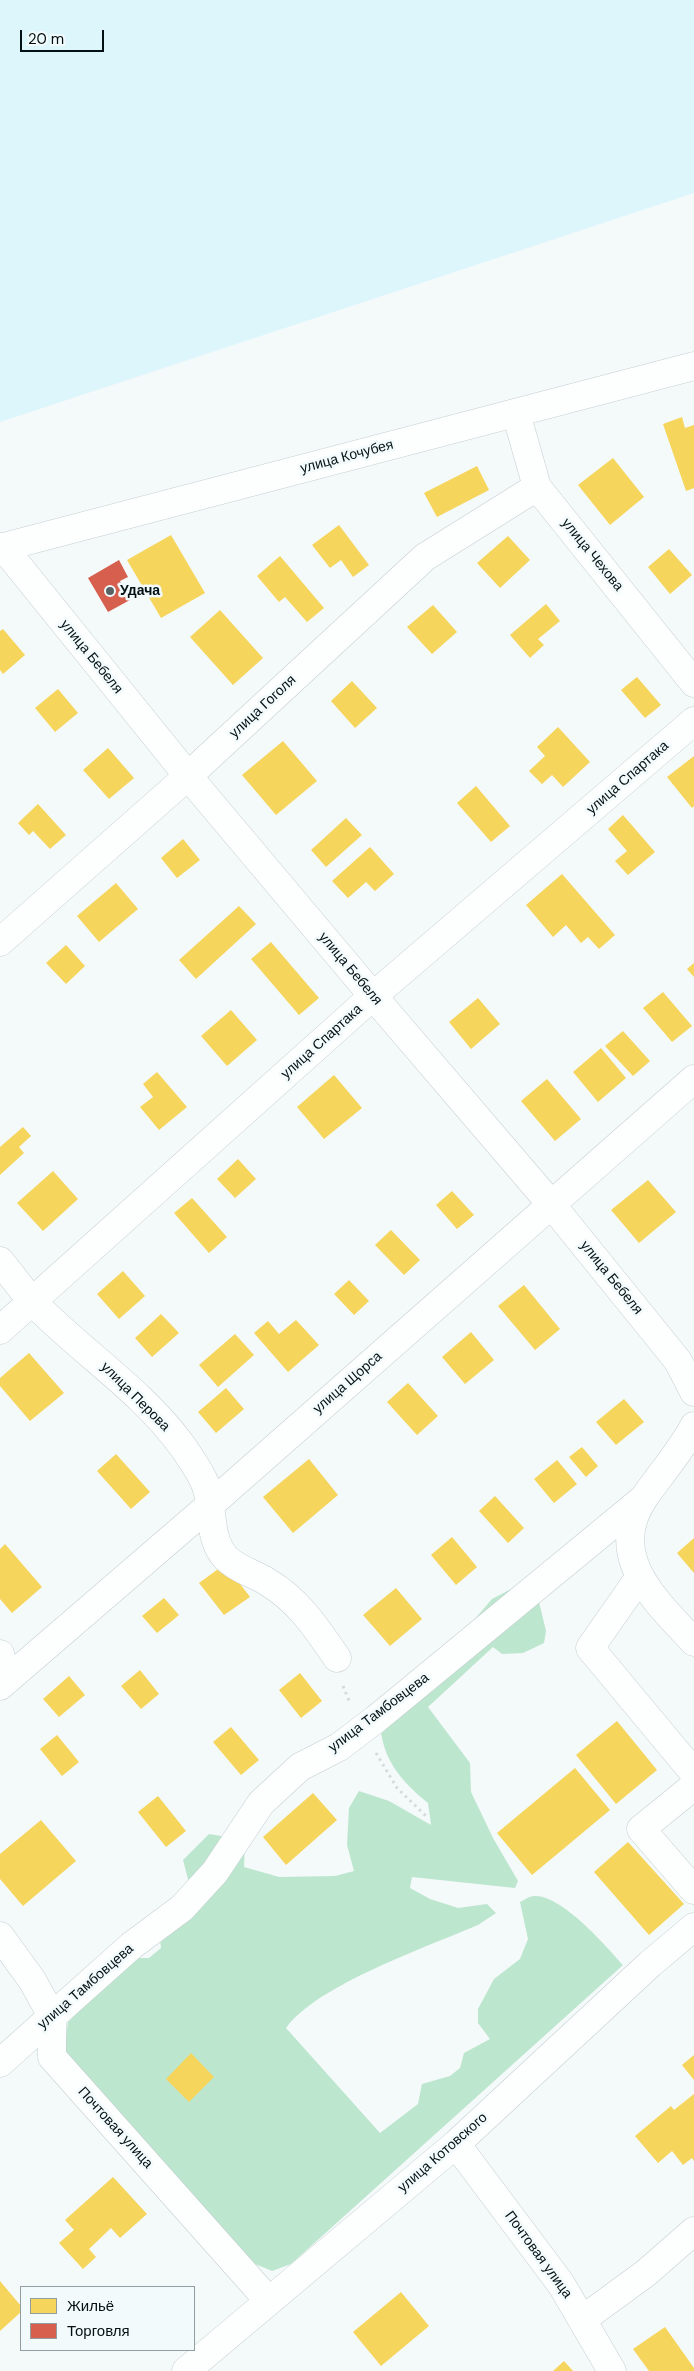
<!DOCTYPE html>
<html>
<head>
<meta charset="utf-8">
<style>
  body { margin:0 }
  #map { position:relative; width:694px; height:2371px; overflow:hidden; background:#f4f9fa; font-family:"DM Sans",sans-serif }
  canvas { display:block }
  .legend { position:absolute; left:20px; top:2286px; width:175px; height:65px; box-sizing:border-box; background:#f2fafc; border:1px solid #929d9f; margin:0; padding:6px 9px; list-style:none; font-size:15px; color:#031114 }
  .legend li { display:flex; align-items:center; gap:10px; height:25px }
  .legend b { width:25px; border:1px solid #929d9f }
  .scale { position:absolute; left:20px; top:30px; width:84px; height:22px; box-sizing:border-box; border:2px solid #031114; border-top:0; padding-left:6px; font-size:15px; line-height:18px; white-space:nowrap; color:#031114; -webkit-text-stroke:4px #f2fafc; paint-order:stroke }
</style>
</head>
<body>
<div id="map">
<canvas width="694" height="2371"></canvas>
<ul class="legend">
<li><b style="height:14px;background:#f6d55c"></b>Жильё</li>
<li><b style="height:14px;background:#d6604d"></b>Торговля</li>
</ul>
<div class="scale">20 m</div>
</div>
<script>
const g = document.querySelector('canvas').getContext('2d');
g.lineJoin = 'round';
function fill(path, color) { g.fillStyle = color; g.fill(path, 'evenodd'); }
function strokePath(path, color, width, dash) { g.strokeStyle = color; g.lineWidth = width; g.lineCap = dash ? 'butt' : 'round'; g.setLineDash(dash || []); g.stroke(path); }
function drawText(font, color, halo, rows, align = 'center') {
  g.font = font + ' "DM Sans",sans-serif'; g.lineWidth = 5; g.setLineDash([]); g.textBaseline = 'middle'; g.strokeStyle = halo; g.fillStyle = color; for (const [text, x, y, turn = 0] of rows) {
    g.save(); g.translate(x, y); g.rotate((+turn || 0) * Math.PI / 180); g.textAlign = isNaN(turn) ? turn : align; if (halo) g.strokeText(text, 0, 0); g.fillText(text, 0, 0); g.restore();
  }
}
const built = new Path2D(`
  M0 0H694V193L0 422Z`);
const forest = new Path2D(`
  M513 1588 539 1602 546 1631 544 1643 523 1653 502 1654 493 1647 428 1707 470 1763 471 1792 493 1838 518 1881 515 1888 412 1877 410 1888 430 1899 458 1908 487 1904 496 1913 478 1925C427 1947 317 1985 286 2028L380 2133 418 2104 422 2084 450 2076 460 2068 464 2053 490 2039 478 2023V2009L494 1979 520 1959 528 1939 520 1902C524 1900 530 1896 534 1896 561 1894 606 1946 623 1965L291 2264 272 2271 253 2263 64 2051 68 2022 133 1958H149L161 1948 160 1939 199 1900 188 1879 183 1860 209 1834 245 1840 244 1867 279 1877 335 1876 354 1871 347 1845 349 1808 359 1791 389 1801 431 1825 428 1803C400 1780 381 1758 380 1720L469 1626 492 1599Z`);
const homes = new Path2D(`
  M682 417 685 428 694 425V488L686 491 663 424Z
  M613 458 644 497 610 525 578 485Z
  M477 466 489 490 437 517 424 493Z
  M339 525 369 565 353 577 341 560 330 568 312 545Z
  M171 535 205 593 161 618 127 560Z
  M508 536 530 560 500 588 477 563Z
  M669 549 692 575 670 594 648 567Z
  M280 556 324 608 307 622 285 597 279 602 257 576Z
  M546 604 560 621 538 639 544 645 530 658 510 635Z
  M433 605 457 632 432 654 407 627Z
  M220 610 263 658 233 685 190 637Z
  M3 629 25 655 3 674 0 670V631Z
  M637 677 661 705 645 718 621 690Z
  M352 681 377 708 355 728 331 701Z
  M58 689 78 713 55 732 35 708Z
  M558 727 590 762 563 787 552 775 542 784 529 771 545 756 537 747Z
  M283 741 317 781 276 815 242 775Z
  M108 748 134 778 109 799 83 770Z
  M694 756V806L692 808 667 777Z
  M476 786 510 826 491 842 457 803Z
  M38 804 66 835 50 849 33 831 29 835 18 823Z
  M623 815 655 852 628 875 615 861 627 851 608 829Z
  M346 818 362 835 326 867 311 850Z
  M183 839 200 860 177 878 161 858Z
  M370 847 394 874 375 891 366 882 348 898 332 881Z
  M562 874 615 935 599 949 588 937 581 943 566 925 553 937 526 905Z
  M116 883 138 909 99 942 77 916Z
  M239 906 256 924 196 979 179 960Z
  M271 942 319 998 299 1015 251 959Z
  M66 945 85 966 66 984 46 963Z
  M694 963V977L687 969Z
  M663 992 692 1026 672 1042 643 1008Z
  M478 998 500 1024 471 1049 449 1022Z
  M231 1010 257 1040 227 1066 201 1036Z
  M623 1031 650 1061 633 1076 605 1046Z
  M601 1048 626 1078 598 1102 573 1072Z
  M157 1072 187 1107 159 1130 140 1107 153 1097 143 1084Z
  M334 1075 362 1108 324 1139 297 1107Z
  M547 1079 581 1119 555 1141 521 1101Z
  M23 1127 31 1136 19 1147 24 1153 0 1175V1147Z
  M238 1159 256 1179 235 1198 217 1179Z
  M53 1171 78 1199 43 1231 17 1203Z
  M648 1180 676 1212 639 1243 611 1210Z
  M452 1191 474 1215 457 1229 436 1205Z
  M192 1198 227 1237 209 1253 174 1213Z
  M391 1230 420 1260 404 1275 375 1245Z
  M123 1271 145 1296 119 1319 97 1294Z
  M349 1280 369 1301 354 1315 334 1294Z
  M524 1285 560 1329 535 1350 498 1306Z
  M161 1314 179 1333 152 1357 135 1338Z
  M296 1320 319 1345 288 1372 254 1333 268 1321 279 1334Z
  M471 1332 494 1360 465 1384 442 1357Z
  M235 1334 254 1355 218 1387 199 1365Z
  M29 1353 64 1393 30 1421 0 1386V1378Z
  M408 1383 438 1416 417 1435 387 1402Z
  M226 1388 244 1409 216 1433 198 1412Z
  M624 1399 644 1422 616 1445 596 1422Z
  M582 1447 598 1466 586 1477 569 1457Z
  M116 1454 150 1492 131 1509 97 1471Z
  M309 1459 338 1495 293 1533 263 1497Z
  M557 1460 577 1484 554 1503 534 1479Z
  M495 1496 524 1528 508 1543 479 1511Z
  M452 1537 477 1567 456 1585 431 1555Z
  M694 1538V1573L677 1553Z
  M5 1544 42 1587 12 1613 0 1599V1549Z
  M225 1564 250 1597 224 1615 199 1583Z
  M396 1588 422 1619 390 1646 363 1615Z
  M164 1598 179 1615 157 1633 142 1616Z
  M140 1670 159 1694 141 1709 121 1686Z
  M300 1673 322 1701 301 1718 279 1690Z
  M69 1676 85 1695 59 1717 43 1699Z
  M617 1721 657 1770 616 1804 576 1755Z
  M231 1727 259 1760 241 1775 213 1742Z
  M57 1735 79 1762 62 1776 40 1749Z
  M575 1768 610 1810 532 1875 497 1833Z
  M313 1793 337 1820 286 1865 263 1837Z
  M158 1796 186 1831 166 1847 138 1812Z
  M41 1820 76 1861 23 1906 0 1879V1854Z
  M628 1842 684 1904 649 1935 594 1872Z
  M191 2053 214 2077 189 2102 166 2079Z
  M694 2055V2080L682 2065Z
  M694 2094V2161L692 2158 683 2165 672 2151 658 2163 635 2136 671 2106 674 2110Z
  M113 2177 147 2214 120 2238 111 2228 89 2249 96 2257 83 2269 59 2243 74 2230 65 2220Z
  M0 2281 21 2306V2312L0 2331Z
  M401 2292 429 2326 381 2366 353 2332Z
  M665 2327 694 2368V2371H649L633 2349Z
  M564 2361 573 2371H553Z`);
const shops = new Path2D(`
  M119 560 128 577 120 581 130 600 108 612 88 578Z`);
const path = new Path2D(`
  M343 1686 350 1703
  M376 1753 397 1788 426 1816`);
const minor = new Path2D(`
  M516 413 537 487 694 683
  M3 547 188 776 373 996 551 1204 678 1361 694 1392
  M0 942 188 776 425 557 537 487
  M0 1261C11 1274 21 1289 33 1302 81 1352 142 1390 183 1447 191 1459 201 1472 206 1486 214 1509 208 1539 226 1558 238 1570 256 1574 269 1583 299 1601 317 1629 337 1658
  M0 1330 373 996 694 721
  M694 1426C679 1454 661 1473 644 1498 605 1557 657 1602 694 1642
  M639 1578 590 1648 694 1773
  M0 1654 7 1680
  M0 1686 210 1505 694 1079
  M694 1786 641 1829 694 1890
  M0 1936 32 1980 52 2016V2057L269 2301
  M0 2063 131 1946 182 1908 215 1872 261 1803 300 1767 339 1747 376 1719 643 1499
  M456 2144 561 2284 612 2371
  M583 2319 646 2273 694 2231
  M186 2371 456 2144 650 1964 694 1927`);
const major = new Path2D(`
  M0 548 694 366`);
const markers = [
  [110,591,5,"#576264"]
];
const streetNames = [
  ["улица Кочубея",347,457,-15],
  ["улица Чехова",592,555,51],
  ["улица Бебеля",91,657,51],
  ["улица Гоголя",263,707,-43],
  ["улица Спартака",628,778,-41],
  ["улица Бебеля",350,969,50],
  ["улица Спартака",322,1042,-42],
  ["улица Бебеля",611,1278,51],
  ["улица Щорса",348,1383,-41],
  ["улица Перова",135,1397,45],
  ["улица Тамбовцева",379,1713,-37],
  ["улица Тамбовцева",86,1987,-41],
  ["Почтовая улица",115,2128,48],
  ["улица Котовского",443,2153,-41],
  ["Почтовая улица",538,2255,54]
];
const poiNames = [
  ["Удача",120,591]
];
fill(built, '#dcf6fc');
fill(forest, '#bce6ce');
fill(homes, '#f6d55c');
fill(shops, '#d6604d');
strokePath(minor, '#c5cfd1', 29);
strokePath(major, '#c5cfd1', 29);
strokePath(path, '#d8dada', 3, [2.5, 4]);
strokePath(minor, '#fdfefe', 28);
strokePath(major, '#fdfefe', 28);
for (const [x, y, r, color] of markers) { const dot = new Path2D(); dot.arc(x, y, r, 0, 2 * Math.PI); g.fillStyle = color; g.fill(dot); strokePath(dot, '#f2fafc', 2); }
drawText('14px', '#031114', '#f2fafc', streetNames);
drawText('bold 14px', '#031114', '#f2fafc', poiNames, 'left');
</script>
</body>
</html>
